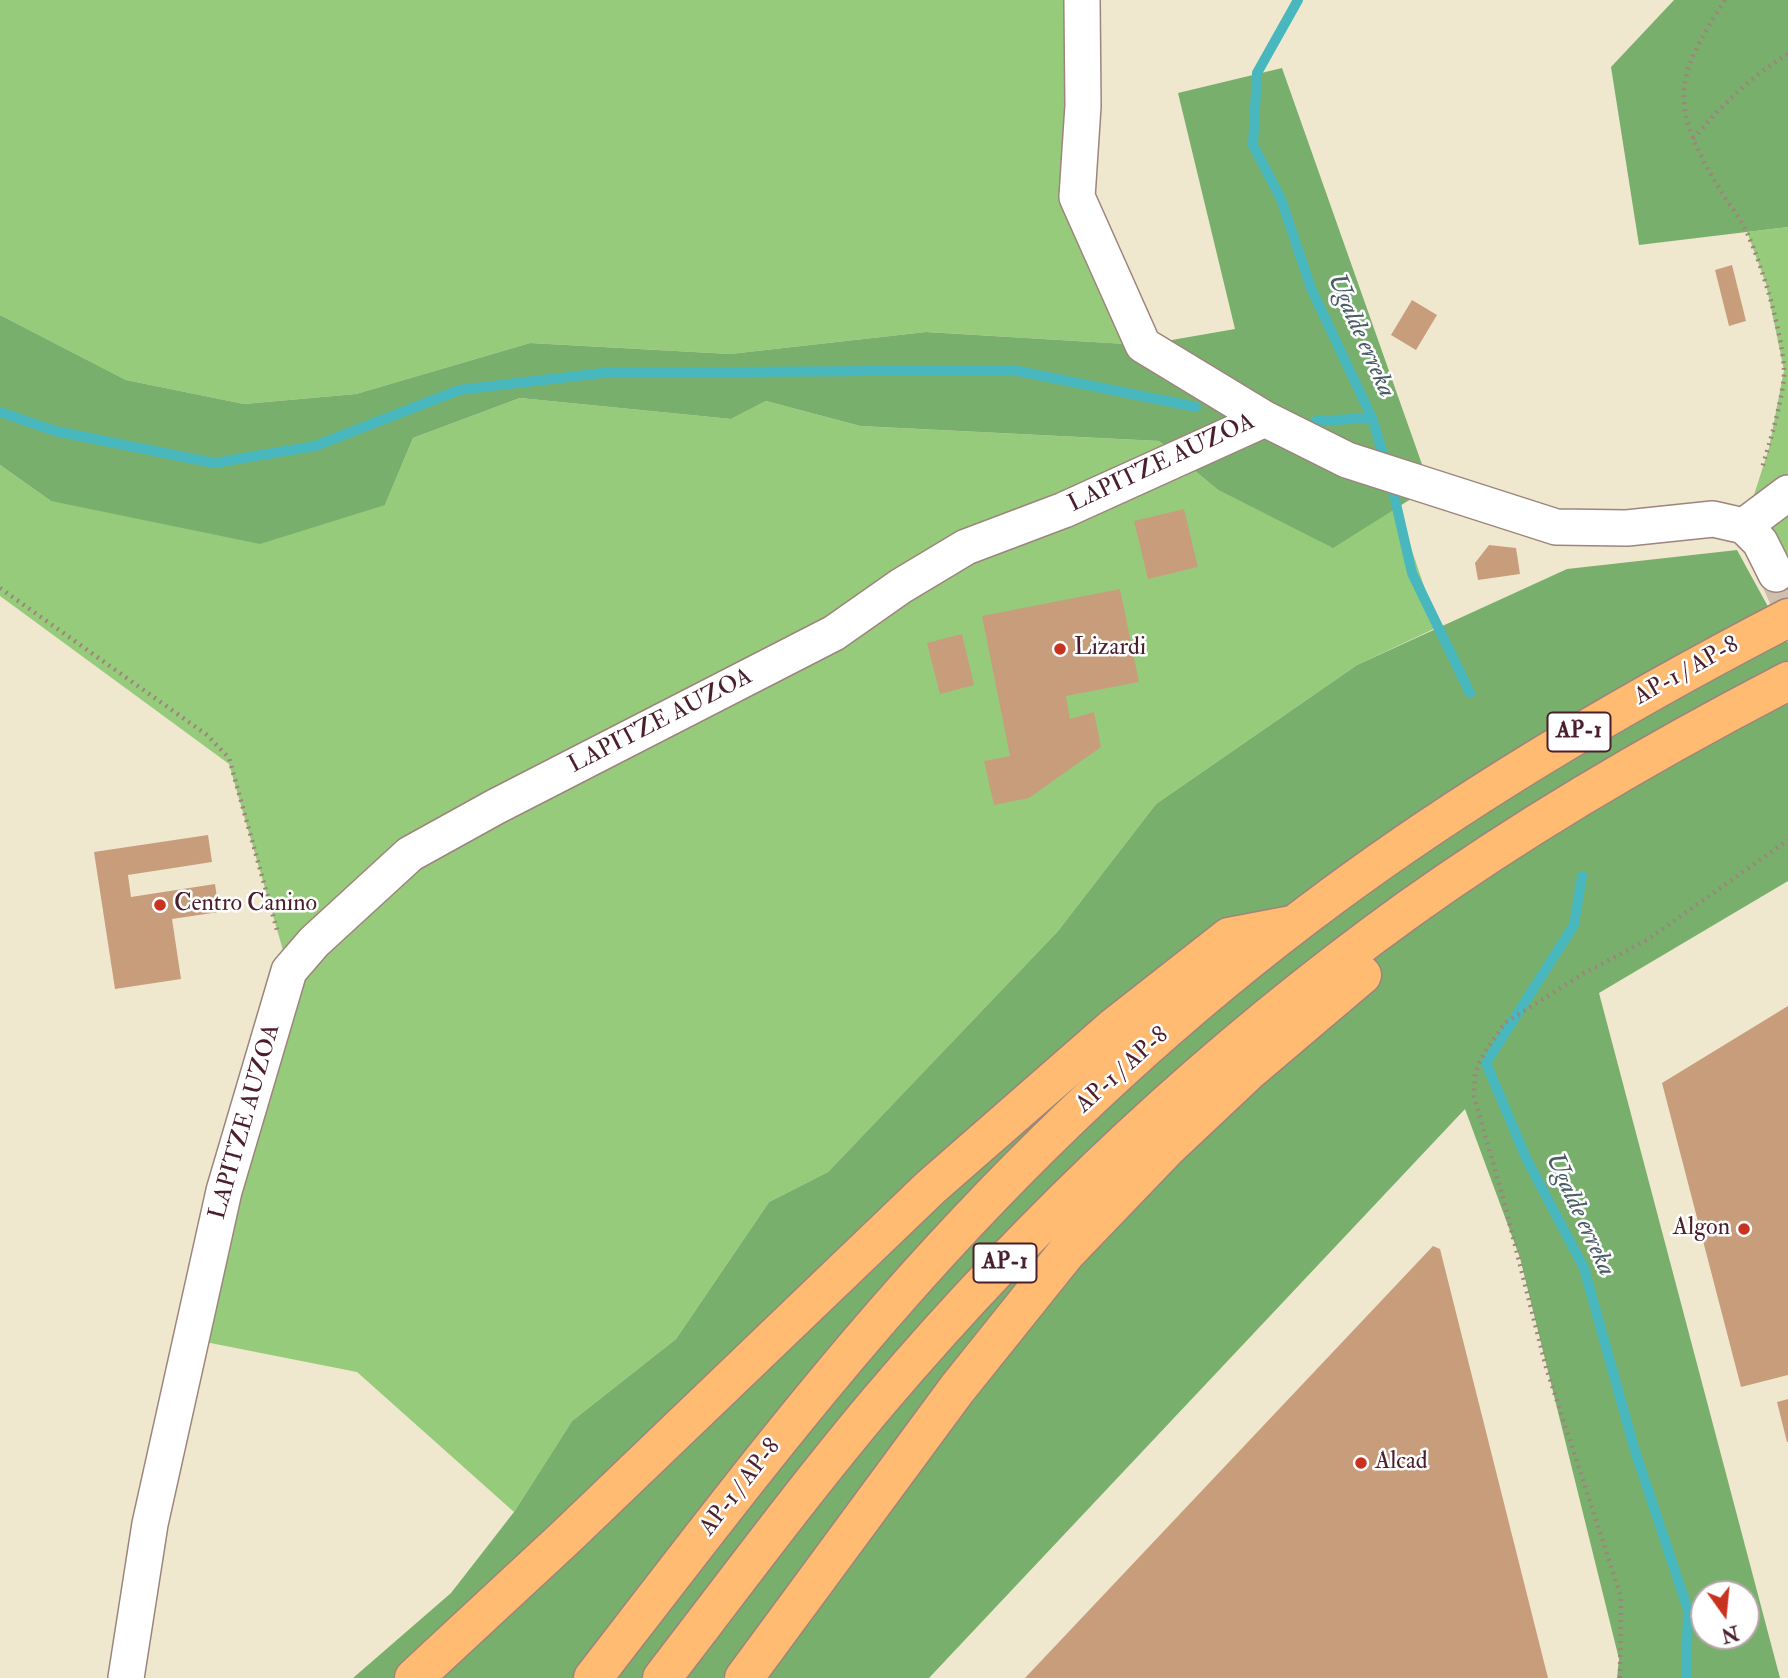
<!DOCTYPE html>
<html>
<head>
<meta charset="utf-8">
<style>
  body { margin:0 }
  #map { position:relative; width:1788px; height:1678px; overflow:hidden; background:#f0e8ce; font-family:"IM FELL Double Pica",serif }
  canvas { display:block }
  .north { position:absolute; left:1690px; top:1580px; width:70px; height:70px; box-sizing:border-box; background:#fff; border:2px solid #b7a5aa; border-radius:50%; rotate:165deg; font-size:19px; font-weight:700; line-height:28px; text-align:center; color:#4a1f2b }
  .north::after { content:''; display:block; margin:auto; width:24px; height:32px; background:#c8321e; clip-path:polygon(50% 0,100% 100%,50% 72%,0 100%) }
</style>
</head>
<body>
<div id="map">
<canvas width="1788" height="1678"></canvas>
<div class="north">N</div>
</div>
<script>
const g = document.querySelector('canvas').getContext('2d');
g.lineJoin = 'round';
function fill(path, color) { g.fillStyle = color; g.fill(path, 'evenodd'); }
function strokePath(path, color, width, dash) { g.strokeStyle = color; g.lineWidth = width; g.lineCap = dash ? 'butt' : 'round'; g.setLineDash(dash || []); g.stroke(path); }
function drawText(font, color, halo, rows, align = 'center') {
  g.font = font + ' "IM FELL Double Pica",serif'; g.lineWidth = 5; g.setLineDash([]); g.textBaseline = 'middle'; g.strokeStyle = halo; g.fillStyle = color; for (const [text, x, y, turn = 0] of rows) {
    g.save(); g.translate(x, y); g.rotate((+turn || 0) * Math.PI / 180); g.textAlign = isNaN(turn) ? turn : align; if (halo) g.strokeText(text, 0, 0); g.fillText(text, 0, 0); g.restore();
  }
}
const green = new Path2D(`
  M0 0H1088L1077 197 1143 345 926 332 730 354 530 343 356 394 244 404 126 380 0 315Z
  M1788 227V559L1744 526 1769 448 1784 370 1766 284 1747 232Z
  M520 398 731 419 766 401 860 426 1159 441 1218 490 1332 547 1397 507 1438 627 1357 665 1156 804 1058 931 828 1172 769 1202 676 1339 572 1421 514 1512 357 1372 190 1339 289 971 229 764 0 596V465L51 501 385 505 413 438Z`);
const forest = new Path2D(`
  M1674 0H1788V227L1639 245 1611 67Z
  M1282 68 1430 487 1333 548 1218 490 1159 441 860 426 766 401 731 419 520 398 413 438 385 505 260 544 51 501 0 465V315L126 380 244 404 356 394 530 343 730 354 926 332 1143 345 1235 329 1178 93Z
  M1737 550 1788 643V881L1599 993 1780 1678H1617L1619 1659 1520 1258 1465 1109 929 1678H353L451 1593 514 1512 572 1421 676 1339 769 1202 828 1172 1058 931 1156 804 1357 665 1567 569ZM1704 1594H1746V1636H1704Z`);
const stream = new Path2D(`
  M1298 0 1257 73 1253 145 1281 199 1311 288 1372 418 1387 467
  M0 412 55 431 214 463 315 446 459 390 602 373 1013 370 1196 407
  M1316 421 1372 418
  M1391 482 1412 573 1470 693
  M1582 876 1574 925 1486 1063 1527 1160 1584 1268 1635 1451 1688 1610 1686 1678`);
const building = new Path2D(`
  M1732 265 1746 321 1729 326 1715 270Z
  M1412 300 1437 315 1416 350 1391 335Z
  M1184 509 1198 567 1148 579 1134 521Z
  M1489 545 1516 548 1520 574 1478 580 1475 563Z
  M1120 589 1139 682 1066 696 1070 719 1094 712 1101 747 1029 798 994 805 984 761 1010 756 982 616Z
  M962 634 974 685 940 694 927 643Z
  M208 835 212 862 128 875 131 897 215 884 219 912 172 919 181 979 115 989 94 852Z
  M1788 1006V1375L1741 1387 1662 1083Z
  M1433 1246 1440 1249 1548 1678H1025Z
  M1788 1399V1442H1787L1777 1402Z`);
const minorTunnel = new Path2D(`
  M1776 574 1788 601`);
const path = new Path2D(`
  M1725 0C1672 81 1670 106 1720 190 1729 205 1742 220 1748 235 1763 268 1782 333 1784 369 1785 393 1769 445 1762 468
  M1693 139C1722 105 1750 77 1788 54
  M0 588 207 735 229 758 277 930
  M1620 1678 1621 1597 1546 1367 1502 1194 1474 1097 1475 1073 1484 1053 1505 1023 1586 972 1647 940 1788 840`);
const minor = new Path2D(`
  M1082 0 1083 106 1077 197 1143 345 1265 419 1347 460 1556 527 1627 528 1713 519 1744 526 1760 542 1776 574
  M1744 526 1788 493
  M126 1678 150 1524 224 1191 289 971 314 942 410 854 495 807 834 633 901 586 966 547 1064 510 1265 419`);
const motorway = new Path2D(`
  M414 1678 567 1536 931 1187 1113 1028 1229 937 1292 925
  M593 1678C699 1541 803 1403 919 1274 1043 1136 1182 1007 1331 897 1475 790 1630 700 1788 618
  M662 1678C733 1586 803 1491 878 1402 1034 1218 1213 1050 1409 909 1529 823 1657 749 1788 681
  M744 1678 957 1389 1066 1253 1166 1149 1250 1070 1362 975`);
const markers = [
  [1060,649,7,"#c8321e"],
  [160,905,7,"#c8321e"],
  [1744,1229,7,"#c8321e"],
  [1361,1463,7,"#c8321e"]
];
const shields = [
  [1579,732,63],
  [1005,1263,63]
];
const shieldNames = [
  ["AP-1",1579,732],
  ["AP-1",1005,1263]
];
const streetNames = [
  ["LAPITZE AUZOA",1162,464,-25],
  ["AP-1 / AP-8",1687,672,-29],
  ["LAPITZE AUZOA",661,722,-27],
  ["AP-1 / AP-8",1123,1071,-42],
  ["LAPITZE AUZOA",246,1122,-74],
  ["AP-1 / AP-8",741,1488,-52]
];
const poiNames = [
  ["Lizardi",1074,649],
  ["Centro Canino",174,905],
  ["Algon",1730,1229,"right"],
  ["Alcad",1375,1463]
];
const waterNames = [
  ["Ugalde erreka",1360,336,66],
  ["Ugalde erreka",1579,1215,65]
];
fill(green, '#97cb7c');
fill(forest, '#79af6c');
strokePath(stream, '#48b7be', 10);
fill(building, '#c89d7c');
strokePath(minorTunnel, '#cfc0ad', 35, [35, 18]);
strokePath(minor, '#9d847c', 38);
strokePath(motorway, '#9d847c', 41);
strokePath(path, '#9d847c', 4.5, [2, 5]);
strokePath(minor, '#fff', 35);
strokePath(motorway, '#ffbb71', 38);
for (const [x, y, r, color] of markers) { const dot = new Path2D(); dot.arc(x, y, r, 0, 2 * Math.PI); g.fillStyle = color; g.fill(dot); strokePath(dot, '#fff', 2.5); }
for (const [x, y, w] of shields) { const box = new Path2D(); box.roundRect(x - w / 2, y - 19.5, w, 39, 5); g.fillStyle = '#fff'; g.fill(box); strokePath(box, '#4a1f2b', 2); }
drawText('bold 23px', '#4a1f2b', null, shieldNames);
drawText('24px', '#4a1f2b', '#fff', streetNames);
drawText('24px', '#4a1f2b', '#fff', poiNames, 'left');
drawText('italic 26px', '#495c66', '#fff', waterNames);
</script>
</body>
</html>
